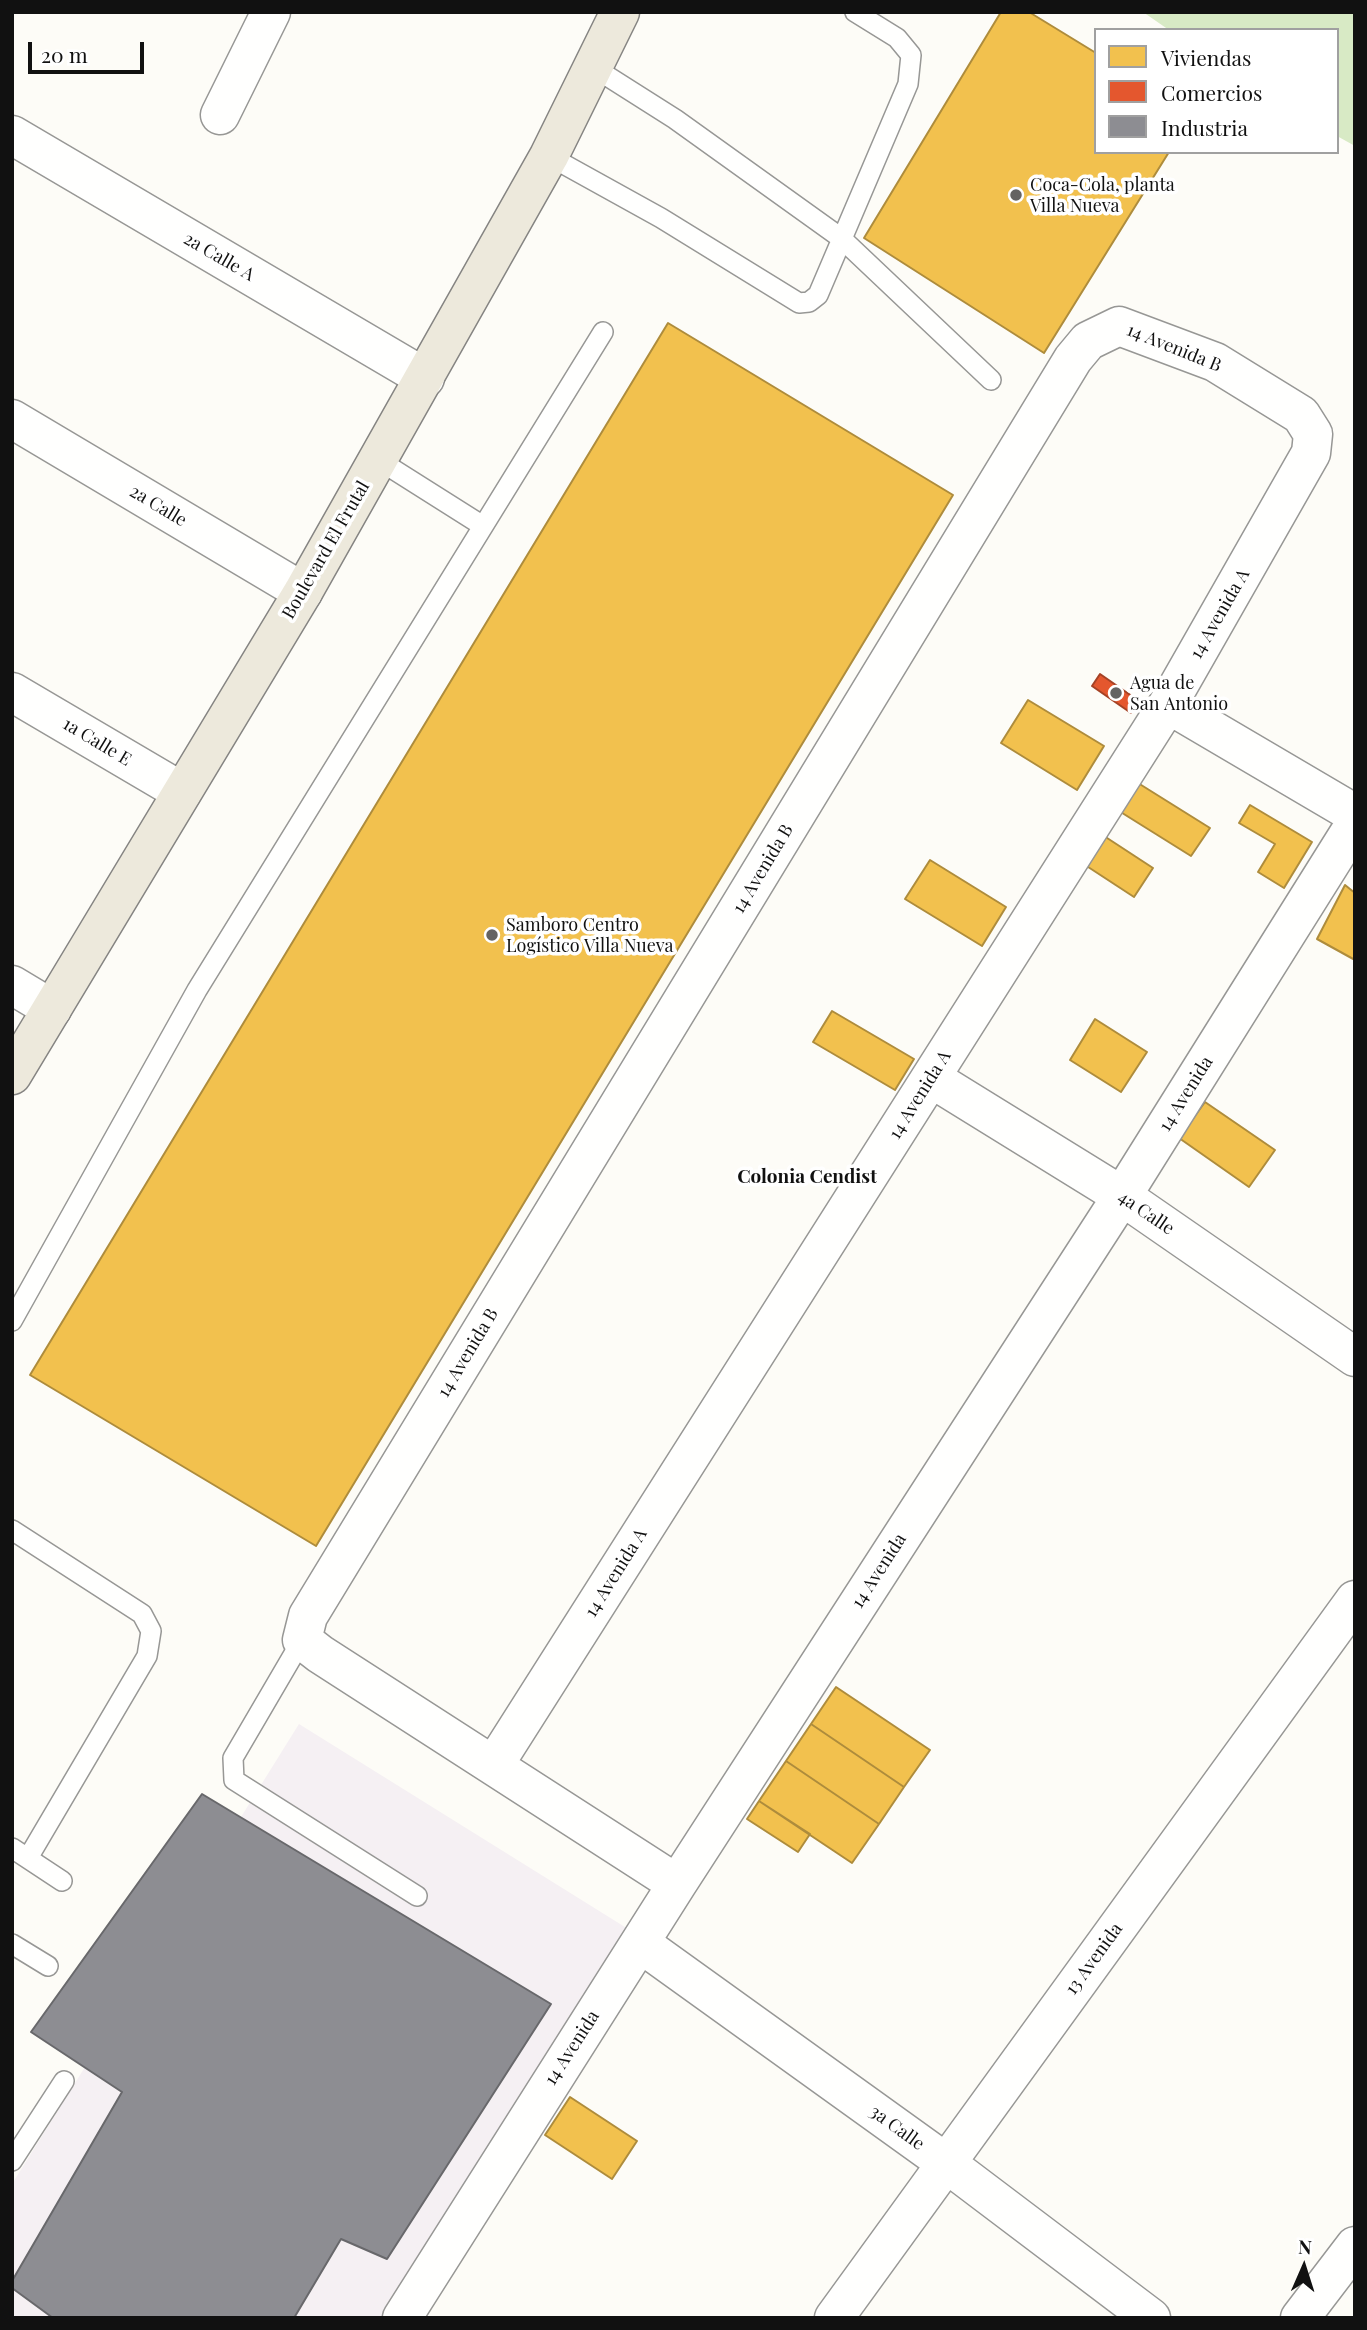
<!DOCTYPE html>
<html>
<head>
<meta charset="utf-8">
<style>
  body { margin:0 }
  #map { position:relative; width:1367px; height:2330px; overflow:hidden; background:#fdfcf7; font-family:"Playfair Display",serif }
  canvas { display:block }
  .frame { position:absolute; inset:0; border:14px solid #111; pointer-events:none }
  .legend { position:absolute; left:1094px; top:28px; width:245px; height:126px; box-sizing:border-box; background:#fff; border:2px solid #a0a0a0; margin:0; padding:9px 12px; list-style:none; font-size:21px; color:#111 }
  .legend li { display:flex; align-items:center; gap:14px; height:35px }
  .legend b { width:35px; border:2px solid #a0a0a0 }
  .north { position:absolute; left:1269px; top:2232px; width:70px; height:70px; -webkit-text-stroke:5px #fff; paint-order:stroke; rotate:3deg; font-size:19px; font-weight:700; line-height:28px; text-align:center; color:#111 }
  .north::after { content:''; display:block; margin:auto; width:24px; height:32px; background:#111; clip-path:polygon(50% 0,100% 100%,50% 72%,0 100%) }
  .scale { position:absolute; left:28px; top:42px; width:116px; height:32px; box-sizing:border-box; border:4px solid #111; border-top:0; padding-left:9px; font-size:21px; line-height:24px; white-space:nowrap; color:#111; -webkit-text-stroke:5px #fff; paint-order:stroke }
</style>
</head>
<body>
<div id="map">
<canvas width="1367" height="2330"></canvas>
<div class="frame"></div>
<ul class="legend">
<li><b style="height:19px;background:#f2c14e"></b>Viviendas</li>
<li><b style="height:19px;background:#e4572e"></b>Comercios</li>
<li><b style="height:19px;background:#8d8d92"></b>Industria</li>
</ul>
<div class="north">N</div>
<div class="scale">20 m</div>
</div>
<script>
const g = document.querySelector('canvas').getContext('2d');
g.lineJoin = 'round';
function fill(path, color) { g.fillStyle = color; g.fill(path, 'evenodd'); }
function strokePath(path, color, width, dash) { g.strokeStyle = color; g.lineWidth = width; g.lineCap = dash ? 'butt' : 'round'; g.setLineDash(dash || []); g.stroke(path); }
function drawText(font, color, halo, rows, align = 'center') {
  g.font = font + ' "Playfair Display",serif'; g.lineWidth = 7; g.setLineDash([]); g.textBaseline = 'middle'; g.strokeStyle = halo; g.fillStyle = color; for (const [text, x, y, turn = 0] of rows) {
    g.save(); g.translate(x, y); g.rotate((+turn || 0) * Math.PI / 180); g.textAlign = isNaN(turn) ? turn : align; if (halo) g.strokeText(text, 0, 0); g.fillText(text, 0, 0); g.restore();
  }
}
const industrial = new Path2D(`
  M299 1724 641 1937 383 2318H12V2184Z`);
const forest = new Path2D(`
  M1143 12H1355V146L1337 136V30H1169Z`);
const homes = new Path2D(`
  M1001 12H1029L1096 53V152H1169L1044 353 864 238Z
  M668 323 953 495 316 1546 30 1375Z
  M1028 700 1104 746 1077 790 1001 743Z
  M1138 783 1210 828 1191 856 1119 811Z
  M1250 805 1312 842 1284 888 1258 872 1275 844 1239 823Z
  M1101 834 1153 868 1134 897 1082 863Z
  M930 860 1006 907 982 946 905 899Z
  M1345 885 1355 893V960L1317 939Z
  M832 1011 914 1059 895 1090 813 1042Z
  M1095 1019 1147 1052 1121 1092 1070 1060Z
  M1205 1102 1275 1150 1249 1187 1179 1138Z
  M836 1687 930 1750 904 1787 811 1724Z
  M811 1724 904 1787 879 1824 786 1761Z
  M786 1761 879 1824 852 1863 759 1801Z
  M759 1801 810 1834 798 1852 747 1819Z
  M570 2097 637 2141 612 2179 545 2135Z`);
const shops = new Path2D(`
  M1100 674 1139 701 1131 713 1092 686Z`);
const industry = new Path2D(`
  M202 1794 551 2004 387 2259 341 2239 294 2318H53L12 2288V2281L122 2092 31 2032Z`);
const lane = new Path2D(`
  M593 67 675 119 841 238 991 380
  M549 156 661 218 799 303 809 302 818 295 908 84 911 55 897 38 855 12
  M377 459 483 526
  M12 1321 197 990 603 332
  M12 1530 142 1614 151 1631 147 1656 28 1858
  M302 1640 233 1758 234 1780 417 1896
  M12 1848 62 1881
  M12 1944 48 1966
  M12 2161 64 2081`);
const street = new Path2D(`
  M220 115 271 12
  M12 135 425 378
  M12 419 303 592
  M12 692 182 792
  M1168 704 1355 814
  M12 985 52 1009
  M931 1078 1122 1196 1355 1357
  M494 1765 1168 704 1311 453 1313 434 1301 415 1215 362 1119 326 1088 341 1073 359 308 1616 302 1640 320 1654 677 1884
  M640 1943 946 2163 1151 2318
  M402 2318 677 1884 1122 1196 1355 824
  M834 2318 1355 1600
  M1300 2318 1355 2246`);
const primary = new Path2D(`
  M12 1075 303 592 549 156 620 12`);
const markers = [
  [1016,195,7,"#646362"],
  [1116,693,7,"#646362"],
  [492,935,7,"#646362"]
];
const poiNames = [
  ["Coca-Cola, planta",1030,185],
  ["Villa Nueva",1030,206],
  ["Agua de",1130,683],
  ["San Antonio",1130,704],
  ["Samboro Centro",506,925],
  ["Logístico Villa Nueva",506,946]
];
const streetNames = [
  ["2a Calle A",219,257,30],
  ["14 Avenida B",1174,348,22],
  ["2a Calle",158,506,31],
  ["Boulevard El Frutal",326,550,-60],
  ["14 Avenida A",1220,614,-60],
  ["1a Calle E",97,742,31],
  ["14 Avenida B",763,869,-59],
  ["14 Avenida",1186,1094,-58],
  ["14 Avenida A",920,1095,-58],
  ["4a Calle",1146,1213,34],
  ["14 Avenida B",468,1353,-59],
  ["14 Avenida",879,1571,-57],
  ["14 Avenida A",616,1573,-58],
  ["13 Avenida",1094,1959,-54],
  ["14 Avenida",572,2048,-57],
  ["3a Calle",897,2128,36]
];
const neighbourhoodNames = [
  ["Colonia Cendist",807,1177]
];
fill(industrial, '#f5f0f3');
fill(forest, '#d8eac5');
fill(homes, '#f2c14e');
strokePath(homes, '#ae8c3c', 2);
fill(shops, '#e4572e');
strokePath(shops, '#a54225', 2);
fill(industry, '#8d8d92');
strokePath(industry, '#68686b', 2);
strokePath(lane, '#979795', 22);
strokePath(street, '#979795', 41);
strokePath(primary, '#858482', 41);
strokePath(lane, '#fffffe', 19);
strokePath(street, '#fffffe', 38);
strokePath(primary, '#ede9dc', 38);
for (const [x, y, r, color] of markers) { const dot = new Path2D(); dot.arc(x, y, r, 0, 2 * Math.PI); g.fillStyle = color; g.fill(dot); strokePath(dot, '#fff', 2.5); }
drawText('18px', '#111', '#fff', poiNames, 'left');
drawText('18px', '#111', '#fff', streetNames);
drawText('bold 19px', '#111', '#fff', neighbourhoodNames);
</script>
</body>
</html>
